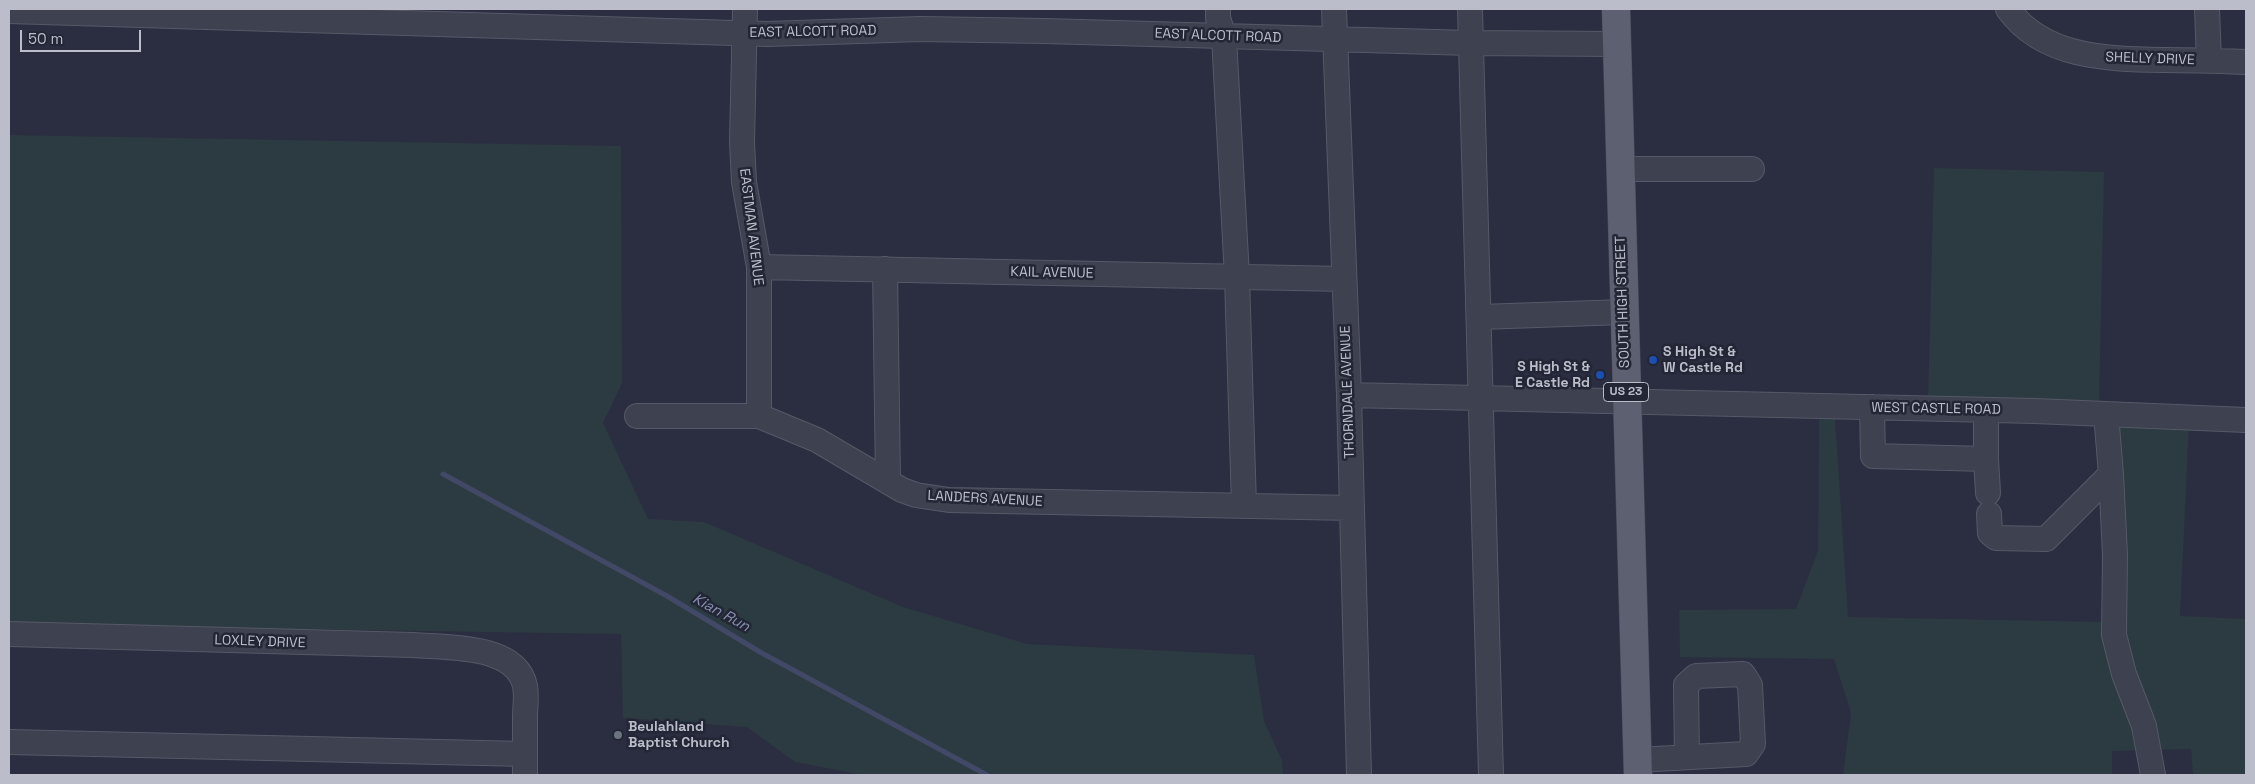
<!DOCTYPE html>
<html>
<head>
<meta charset="utf-8">
<style>
  body { margin:0 }
  #map { position:relative; width:2255px; height:784px; overflow:hidden; background:#2a2e40; font-family:"Space Grotesk",sans-serif }
  canvas { display:block }
  .frame { position:absolute; inset:0; border:10px solid #bbbdca; pointer-events:none }
  .scale { position:absolute; left:20px; top:30px; width:121px; height:22px; box-sizing:border-box; border:2px solid #bbbdca; border-top:0; padding-left:6px; font-size:15px; line-height:18px; white-space:nowrap; color:#bbbdca; -webkit-text-stroke:4px #222635; paint-order:stroke }
</style>
</head>
<body>
<div id="map">
<canvas width="2255" height="784"></canvas>
<div class="frame"></div>
<div class="scale">50 m</div>
</div>
<script>
const g = document.querySelector('canvas').getContext('2d');
g.lineJoin = 'round';
function fill(path, color) { g.fillStyle = color; g.fill(path, 'evenodd'); }
function strokePath(path, color, width, dash) { g.strokeStyle = color; g.lineWidth = width; g.lineCap = dash ? 'butt' : 'round'; g.setLineDash(dash || []); g.stroke(path); }
function drawText(font, color, halo, rows, align = 'center') {
  g.font = font + ' "Space Grotesk",sans-serif'; g.lineWidth = 5; g.setLineDash([]); g.textBaseline = 'middle'; g.strokeStyle = halo; g.fillStyle = color; for (const [text, x, y, turn = 0] of rows) {
    g.save(); g.translate(x, y); g.rotate((+turn || 0) * Math.PI / 180); g.textAlign = isNaN(turn) ? turn : align; if (halo) g.strokeText(text, 0, 0); g.fillText(text, 0, 0); g.restore();
  }
}
const green = new Path2D(`
  M9 135 621 146 622 383 603 423 648 519 704 522 903 607 1027 644 1254 655 1264 721 1282 760 1283 775H863L795 762 747 727 623 718 621 634 9 625Z
  M1934 168 2104 172 2099 405 1928 401Z
  M1835 418 1848 617 2103 622 2099 420 2189 423 2180 616 2246 619V775H2193L2191 749 2112 751V775H1843L1851 713 1834 659 1680 657 1679 610 1796 609 1818 551 1819 419Z`);
const stream = new Path2D(`
  M443 474 667 596 760 652 987 775`);
const minor = new Path2D(`
  M745 9 742 142 744 182 759 267V416
  M1218 9V18L1224 37 1237 277 1244 506
  M1334 9 1349 395 1359 775
  M1470 9 1491 775
  M2008 9C2044 59 2110 59 2166 60 2192 60 2219 61 2246 62
  M2207 9 2209 60
  M9 11 767 34 921 29 1045 31 1471 43 1617 44
  M1620 169H1752
  M759 267 1344 279
  M885 269 888 482
  M1480 317 1624 312
  M1349 395 2035 411 2246 420
  M1872 407 1873 456 1986 459V410
  M637 416H759L817 440 902 490 916 495 949 500 1352 508
  M1986 459 1988 493
  M2111 474 2115 555 2114 635 2124 674 2144 726 2153 775
  M1989 514 1990 533 1996 538 2046 539 2111 474 2106 414
  M9 634 413 645C447 648 516 644 525 686 527 696 525 707 525 717 525 736 525 756 525 775
  M9 742 525 754
  M1637 760 1746 754 1753 744 1750 685 1743 674 1696 676 1686 685 1687 756`);
const major = new Path2D(`
  M1616 9 1638 775`);
const markers = [
  [1653,360,5,"#1a4fb4"],
  [1600,375,5,"#1a4fb4"],
  [618,735,5,"#6b7280"]
];
const shields = [
  [1626,392,45]
];
const shieldNames = [
  ["US 23",1626,392]
];
const streetNames = [
  ["EAST ALCOTT ROAD",813,32,-1],
  ["EAST ALCOTT ROAD",1218,36,2],
  ["SHELLY DRIVE",2150,59,2],
  ["EASTMAN AVENUE",751,227,83],
  ["KAIL AVENUE",1052,273,1],
  ["SOUTH HIGH STREET",1623,302,-92],
  ["THORNDALE AVENUE",1348,392,-92],
  ["WEST CASTLE ROAD",1936,409,1],
  ["LANDERS AVENUE",985,499,3],
  ["LOXLEY DRIVE",260,642,2]
];
const poiNames = [
  ["S High St &",1663,352],
  ["W Castle Rd",1663,368],
  ["S High St &",1590,367,"right"],
  ["E Castle Rd",1590,383,"right"],
  ["Beulahland",628,727],
  ["Baptist Church",628,743]
];
const waterNames = [
  ["Kian Run",721,613,29]
];
fill(green, '#2c3a41');
strokePath(stream, '#424967', 5);
strokePath(minor, '#565967', 26);
strokePath(major, '#484a59', 29);
strokePath(minor, '#3e4150', 24);
strokePath(major, '#5c6070', 28);
for (const [x, y, r, color] of markers) { const dot = new Path2D(); dot.arc(x, y, r, 0, 2 * Math.PI); g.fillStyle = color; g.fill(dot); strokePath(dot, '#222635', 2); }
for (const [x, y, w] of shields) { const box = new Path2D(); box.roundRect(x - w / 2, y - 9.5, w, 19, 4); g.fillStyle = '#222635'; g.fill(box); strokePath(box, '#bbbdca', 1); }
drawText('bold 12px', '#bbbdca', null, shieldNames);
drawText('14px', '#bbbdca', '#222635', streetNames);
drawText('bold 14px', '#bbbdca', '#222635', poiNames, 'left');
drawText('italic 15px', '#868eae', '#222635', waterNames);
</script>
</body>
</html>
